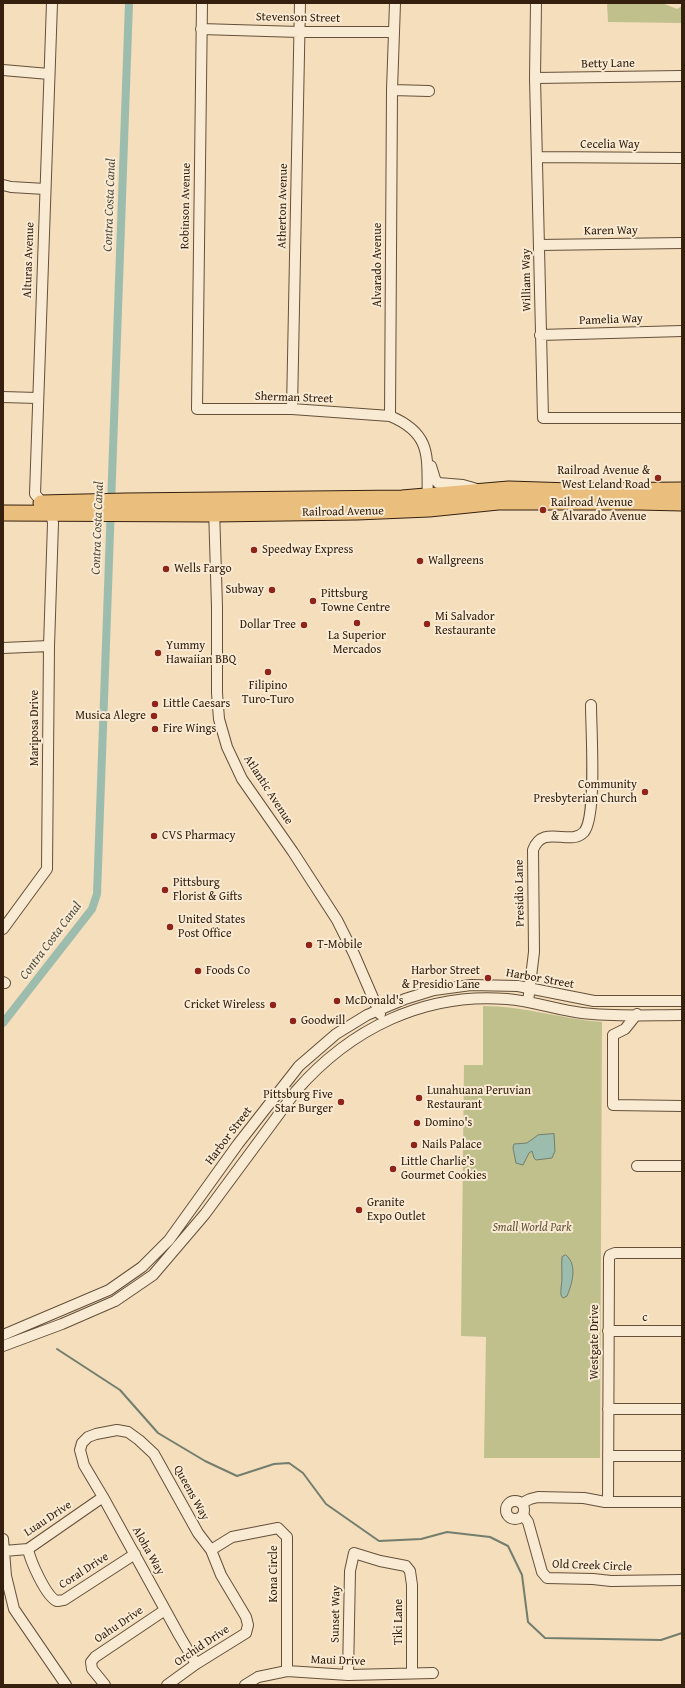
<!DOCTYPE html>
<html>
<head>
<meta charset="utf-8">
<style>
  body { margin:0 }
  #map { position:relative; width:685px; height:1688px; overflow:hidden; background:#f4debc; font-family:"Gentium Book Plus",serif }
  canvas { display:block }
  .frame { position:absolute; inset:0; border:4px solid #35200f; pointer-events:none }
</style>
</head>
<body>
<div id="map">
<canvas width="685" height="1688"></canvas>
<div class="frame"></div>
</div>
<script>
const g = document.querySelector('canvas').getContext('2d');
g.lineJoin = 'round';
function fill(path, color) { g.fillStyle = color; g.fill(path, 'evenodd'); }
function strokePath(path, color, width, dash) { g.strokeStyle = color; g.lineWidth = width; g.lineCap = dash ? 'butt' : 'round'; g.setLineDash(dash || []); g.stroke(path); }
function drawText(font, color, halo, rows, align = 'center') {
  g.font = font + ' "Gentium Book Plus",serif'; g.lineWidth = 4; g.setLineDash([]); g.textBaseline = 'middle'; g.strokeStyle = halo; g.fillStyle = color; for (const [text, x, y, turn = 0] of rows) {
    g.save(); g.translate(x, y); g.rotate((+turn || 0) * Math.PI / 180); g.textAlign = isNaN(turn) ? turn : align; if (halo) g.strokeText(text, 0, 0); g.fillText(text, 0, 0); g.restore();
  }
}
const green = new Path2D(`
  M607 3H662L677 9 682 6V23L608 22Z
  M483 1006C524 1006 562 1019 602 1022L600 1458H484L486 1337 461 1336 464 1065H483Z`);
const water = new Path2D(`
  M554 1134 555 1151 552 1158 536 1160 534 1158 532 1151 529 1153 523 1165 516 1163 513 1148 514 1144 527 1143 538 1135Z
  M566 1255C578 1265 572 1284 567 1296L563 1298C560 1295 561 1293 561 1289 563 1278 561 1268 562 1257Z`);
const stream = new Path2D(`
  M57 1349 120 1390 158 1433 205 1461 237 1476 274 1464 289 1463 303 1473 326 1504 379 1541 421 1539 447 1532 490 1537 508 1546 522 1575 528 1622 545 1638 661 1640 682 1633`);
const canal = new Path2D(`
  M3 1023 92 909 97 894 129 3`);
const minor = new Path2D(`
  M202 3 197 409H292L390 416
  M395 3 392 90 390 416C435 435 426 460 428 501
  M536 3 535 78 543 418H682
  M201 29 299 32H394
  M3 70 49 74
  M535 78 682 76
  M392 90 429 91
  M538 157 682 158
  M3 185 11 187 45 189
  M539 245 682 243
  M540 335 682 331
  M3 397 37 398
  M292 409 300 3
  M431 466 435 479 438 483 463 485 477 489
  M214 508 217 607V693L219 719 227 747 242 779 293 852 337 920 354 954 380 1014
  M3 648 49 646
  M3 929 47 869 49 646 53 523 51 513 35 494 52 3
  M3 982 5 983
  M528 1002 534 952 533 850C543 823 570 847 584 832 597 817 591 729 591 705
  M613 1035V1105L682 1106
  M613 1035 625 1029 637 1014
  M637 1166H682
  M608 1331H682
  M3 1335 109 1290 142 1267 169 1240 238 1144 299 1066 336 1034 367 1015 405 999 434 990 471 985 518 986 594 1001H682
  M3 1346 62 1324 115 1301 153 1275 205 1214 296 1091C350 1029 424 992 507 999 533 1001 557 1010 582 1013 615 1017 649 1015 682 1015
  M608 1409H682
  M608 1456H682
  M506 1510a9 9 0 1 1 18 0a9 9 0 1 1-18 0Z
  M608 1502 609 1258 610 1255 615 1253H682
  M522 1503 530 1499 538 1497 584 1498 605 1502H682
  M523 1515 528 1522 542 1572 547 1578 593 1579 611 1581 682 1580
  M3 1539 6 1576 14 1609 66 1685
  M28 1549C30 1560 46 1597 57 1601 58 1601 63 1600 64 1600L135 1554
  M211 1550 232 1537 278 1528 287 1537V1671
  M4 1551 28 1549 103 1497
  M348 1675 350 1571 354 1553 380 1561 406 1566 410 1571 412 1585V1673
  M105 1685 92 1669 91 1662 95 1657 165 1610
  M167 1685 196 1664 246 1633 248 1625 246 1617 221 1575 211 1550 198 1533 154 1454 139 1440 128 1432 117 1430 96 1434 88 1437 82 1443 80 1450 84 1465 103 1497 179 1635 196 1664
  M245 1685 258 1677 287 1671 348 1675 433 1673`);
const highway = new Path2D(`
  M41 503 126 501 402 498 509 489 571 491 682 490
  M3 513 214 514 357 512 429 509 498 502H638L682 503`);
const markers = [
  [658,478,4,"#8f2418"],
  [543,510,4,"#8f2418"],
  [254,550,4,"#8f2418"],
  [420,561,4,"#8f2418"],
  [166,569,4,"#8f2418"],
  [272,590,4,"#8f2418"],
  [313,601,4,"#8f2418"],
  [357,623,4,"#8f2418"],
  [427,624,4,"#8f2418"],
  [304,625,4,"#8f2418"],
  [158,653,4,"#8f2418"],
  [268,672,4,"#8f2418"],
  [155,704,4,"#8f2418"],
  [154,716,4,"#8f2418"],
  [155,729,4,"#8f2418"],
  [645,792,4,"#8f2418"],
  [154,836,4,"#8f2418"],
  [165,890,4,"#8f2418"],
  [170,927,4,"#8f2418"],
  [309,945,4,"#8f2418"],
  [198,971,4,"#8f2418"],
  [488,978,4,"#8f2418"],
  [337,1001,4,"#8f2418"],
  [273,1005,4,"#8f2418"],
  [293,1021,4,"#8f2418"],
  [419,1098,4,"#8f2418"],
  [341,1102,4,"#8f2418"],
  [417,1123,4,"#8f2418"],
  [414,1145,4,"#8f2418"],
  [393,1169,4,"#8f2418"],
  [359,1210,4,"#8f2418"]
];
const streetNames = [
  ["Stevenson Street",298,18,1],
  ["Betty Lane",608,64,-1],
  ["Cecelia Way",610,145],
  ["Robinson Avenue",186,206,-89],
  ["Atherton Avenue",283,206,-89],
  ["Karen Way",611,231,-1],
  ["Alturas Avenue",29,260,-88],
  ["Alvarado Avenue",378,265,-90],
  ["William Way",527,280,-91],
  ["Pamelia Way",611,320,-2],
  ["Sherman Street",294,398,2],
  ["Railroad Avenue",343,512,-1],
  ["Mariposa Drive",35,728,-90],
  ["Atlantic Avenue",268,790,57],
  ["Presidio Lane",520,893,-91],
  ["Harbor Street",540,979,10],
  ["Harbor Street",229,1136,-53],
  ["c",645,1318],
  ["Westgate Drive",595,1342,-90],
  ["Queens Way",191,1493,61],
  ["Luau Drive",48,1519,-34],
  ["Aloha Way",148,1551,61],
  ["Old Creek Circle",592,1566,2],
  ["Coral Drive",84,1571,-33],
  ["Kona Circle",274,1574,-90],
  ["Sunset Way",336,1614,-89],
  ["Tiki Lane",399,1622,-90],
  ["Oahu Drive",119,1625,-34],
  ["Orchid Drive",202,1646,-34],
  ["Maui Drive",338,1661,2]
];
const poiNames = [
  ["Railroad Avenue &",650,471,"right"],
  ["West Leland Road",650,485,"right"],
  ["Railroad Avenue",551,503],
  ["& Alvarado Avenue",551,517],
  ["Speedway Express",262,550],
  ["Wallgreens",428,561],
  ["Wells Fargo",174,569],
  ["Subway",264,590,"right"],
  ["Pittsburg",321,594],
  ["Towne Centre",321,608],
  ["Mi Salvador",435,617],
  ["Restaurante",435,631],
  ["Dollar Tree",296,625,"right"],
  ["La Superior",357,636,"center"],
  ["Mercados",357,650,"center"],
  ["Yummy",166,646],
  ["Hawaiian BBQ",166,660],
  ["Filipino",268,686,"center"],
  ["Turo-Turo",268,700,"center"],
  ["Little Caesars",163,704],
  ["Musica Alegre",146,716,"right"],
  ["Fire Wings",163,729],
  ["Community",637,785,"right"],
  ["Presbyterian Church",637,799,"right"],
  ["CVS Pharmacy",162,836],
  ["Pittsburg",173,883],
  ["Florist & Gifts",173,897],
  ["United States",178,920],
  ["Post Office",178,934],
  ["T-Mobile",317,945],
  ["Foods Co",206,971],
  ["Harbor Street",480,971,"right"],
  ["& Presidio Lane",480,985,"right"],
  ["McDonald's",345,1001],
  ["Cricket Wireless",265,1005,"right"],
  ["Goodwill",301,1021],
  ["Lunahuana Peruvian",427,1091],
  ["Restaurant",427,1105],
  ["Pittsburg Five",333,1095,"right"],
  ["Star Burger",333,1109,"right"],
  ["Domino's",425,1123],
  ["Nails Palace",422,1145],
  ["Little Charlie’s",401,1162],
  ["Gourmet Cookies",401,1176],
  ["Granite",367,1203],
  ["Expo Outlet",367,1217]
];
const parkNames = [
  ["Small World Park",532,1228]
];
const waterNames = [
  ["Contra Costa Canal",110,205,-88],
  ["Contra Costa Canal",98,528,-88],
  ["Contra Costa Canal",51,941,-53]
];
fill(green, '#c0c08d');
fill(water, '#9cbcae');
strokePath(water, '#737e6e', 1);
strokePath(stream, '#737e6e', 2);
strokePath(canal, '#9cbcae', 8);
strokePath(minor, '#65503a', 12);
strokePath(highway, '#35200f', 17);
strokePath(minor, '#f8ead3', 10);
strokePath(highway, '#eabf7e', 15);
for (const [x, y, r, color] of markers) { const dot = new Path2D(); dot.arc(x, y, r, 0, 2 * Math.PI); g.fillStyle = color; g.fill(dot); strokePath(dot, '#f8ead3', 1.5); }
drawText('12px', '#35200f', '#f8ead3', streetNames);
drawText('12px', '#35200f', '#f8ead3', poiNames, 'left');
drawText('italic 12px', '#5f5035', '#f8ead3', parkNames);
drawText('italic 13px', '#544f3f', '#f8ead3', waterNames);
</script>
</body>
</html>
